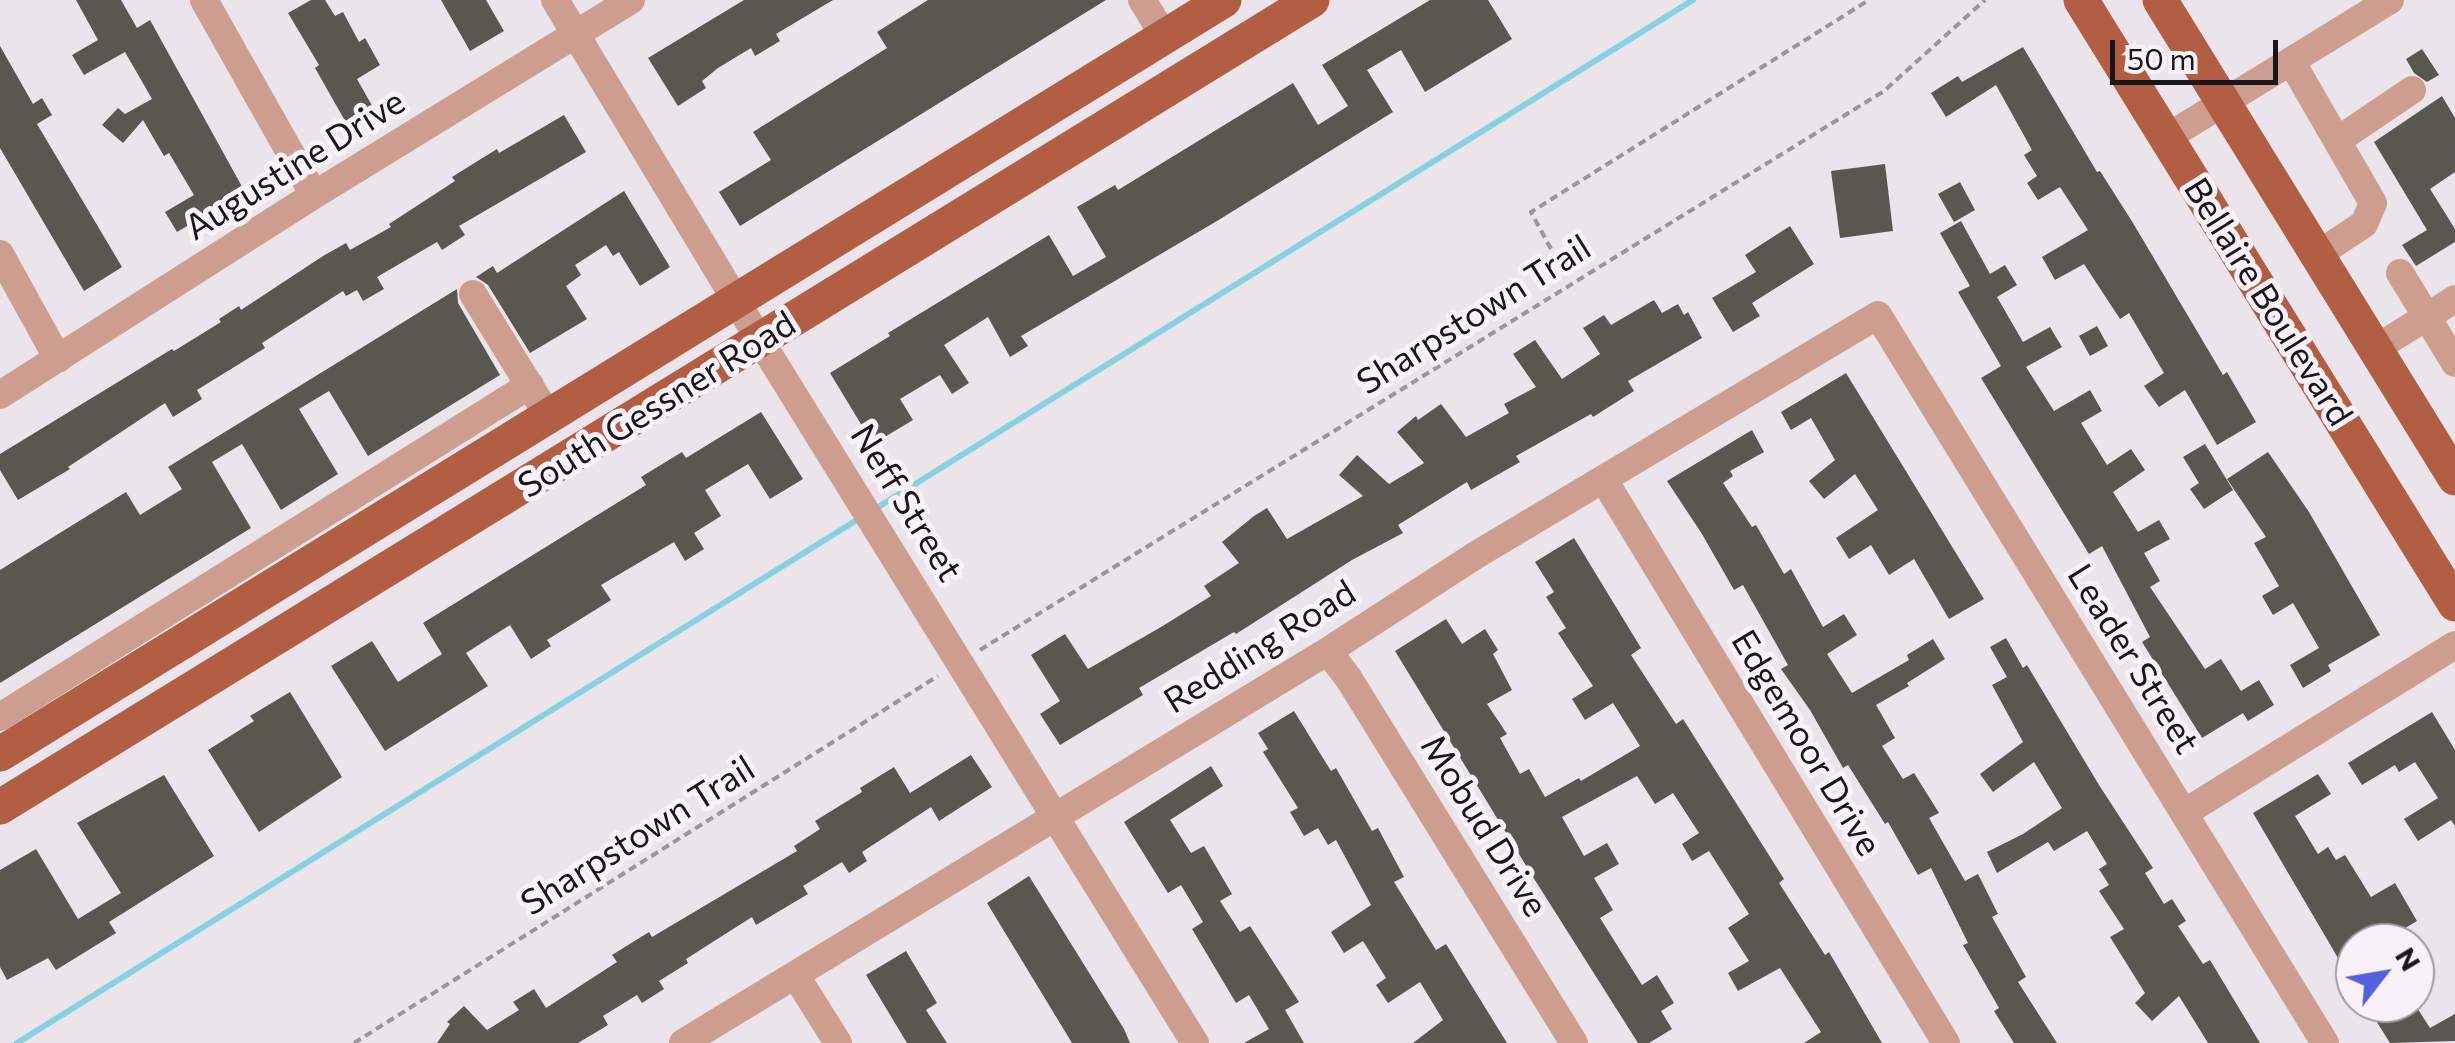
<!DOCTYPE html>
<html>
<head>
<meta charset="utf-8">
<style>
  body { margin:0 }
  #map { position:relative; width:2455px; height:1043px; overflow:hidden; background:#ebe4ea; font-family:Commissioner,sans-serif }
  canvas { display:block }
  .north { position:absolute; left:2335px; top:923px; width:100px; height:100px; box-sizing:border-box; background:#f8f1f7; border:2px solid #9f9a9f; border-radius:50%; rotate:59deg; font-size:28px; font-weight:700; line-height:40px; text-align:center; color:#1a171a }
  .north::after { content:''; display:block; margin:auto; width:35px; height:45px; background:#5362d8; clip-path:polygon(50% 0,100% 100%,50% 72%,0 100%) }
  .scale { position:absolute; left:2110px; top:40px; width:168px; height:45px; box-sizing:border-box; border:5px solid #1a171a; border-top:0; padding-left:12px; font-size:30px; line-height:35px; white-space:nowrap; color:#1a171a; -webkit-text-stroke:8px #f8f1f7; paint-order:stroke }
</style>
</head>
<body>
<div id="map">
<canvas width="2455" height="1043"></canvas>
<div class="north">N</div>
<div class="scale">50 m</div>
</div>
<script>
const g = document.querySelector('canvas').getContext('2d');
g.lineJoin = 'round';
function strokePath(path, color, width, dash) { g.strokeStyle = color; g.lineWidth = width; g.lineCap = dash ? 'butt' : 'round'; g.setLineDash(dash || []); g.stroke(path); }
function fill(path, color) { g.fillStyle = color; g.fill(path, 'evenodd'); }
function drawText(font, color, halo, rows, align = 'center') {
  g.font = font + ' Commissioner,sans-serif'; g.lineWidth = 10; g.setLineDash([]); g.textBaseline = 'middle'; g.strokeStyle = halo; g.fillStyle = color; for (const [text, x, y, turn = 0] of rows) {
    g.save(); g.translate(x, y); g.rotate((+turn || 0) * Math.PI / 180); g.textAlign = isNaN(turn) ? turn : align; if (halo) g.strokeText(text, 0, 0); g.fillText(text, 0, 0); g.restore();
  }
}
const stream = new Path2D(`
  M875 509 1693 0
  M17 1043 860 518`);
const building = new Path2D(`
  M76 0H121L137 28 150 20 245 192 177 232 165 212 194 195 169 153 164 156 143 120 123 143 102 125 118 108 125 114 152 99 125 52 84 75 72 55 98 40Z
  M311 0H325L335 16 343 12 359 42 365 38 380 65 357 79 375 111 348 126 315 68 319 65 288 13Z
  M441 0H486L504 31 470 51Z
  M744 0H833L776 34 780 41 755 56 751 48 718 68 702 81 706 88 678 106 648 58Z
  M928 0H1106L740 226 719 192 771 160 753 132 887 48 877 32Z
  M1430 0H1488L1512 39 1425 92 1401 50 1367 70 1393 112 1217 221 1021 336 1028 346 1010 357 988 317 944 345 969 383 952 394 940 375 900 399 913 420 873 444 830 373 890 336 888 333 1049 235 1073 276 1106 257 1077 207 1115 185 1118 190 1293 83 1318 125 1348 106 1322 65Z
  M0 46 33 104 42 98 52 115 37 124 122 267 84 291 0 148Z
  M2023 47 2097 172 2100 171 2133 223 2223 375 2227 372 2256 422 2217 445 2185 390 2159 407 2144 386 2164 373 2129 313 2120 319 2084 264 2055 280 2042 257 2088 230 2060 187 2038 200 2027 183 2037 176 2024 155 2032 150 1996 85 1946 117 1931 93 1958 76 1962 82Z
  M2422 49 2439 75 2427 82 2414 73 2406 59Z
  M2442 96 2455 118V172L2430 189 2455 229V242L2416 266 2402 245 2427 230 2374 142Z
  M564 115 586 152 459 226 465 235 442 250 437 242 377 277 384 289 363 301 357 290 346 296 343 291 262 343 265 348 197 390 202 399 173 417 165 403 68 467 70 469 18 500 0 470V454L172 349 174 351 221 322 219 319 239 306 241 310 323 256 346 243 350 250 391 227 389 224 455 181 452 177 497 149 499 153Z
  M1885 164 1893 231 1840 238 1831 171Z
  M1960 182 1975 210 1954 222 1938 194Z
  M624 191 670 267 640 286 619 252 613 256 606 245 575 265 581 275 566 286 587 319 530 353 488 285 476 277 493 266 497 273Z
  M1961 221 1990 274 2005 265 2017 285 1997 297 2023 342 2050 327 2062 347 2026 367 2054 411 2090 390 2102 411 2081 423 2107 465 2131 449 2145 470 2113 492 2138 532 2159 520 2170 539 2144 553 2160 581 2150 587 2205 669 2221 659 2241 691 2259 680 2274 705 2248 721 2243 713 2202 738 2142 642 2150 637 2102 546 2089 554 1981 378 2001 366 1958 292 1970 286 1940 233Z
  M1790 226 1814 264 1752 303 1760 316 1733 332 1712 298 1756 272 1745 255Z
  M457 289 458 303 500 375 368 456 329 391 299 409 338 474 281 510 242 444 212 462 251 528 0 683V570L126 492 140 515 182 489 168 467Z
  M1654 300 1662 313 1678 304 1684 315 1688 312 1702 338 1628 381 1634 391 1593 417 1591 414 1516 456 1520 462 1471 490 1467 482 1398 525 1403 533 1352 560 1236 634 1234 632 1139 688 1143 695 1060 745 1040 714 1060 701 1031 655 1065 634 1088 669 1161 627 1211 596 1204 586 1239 563 1222 542 1254 516 1267 508 1287 539 1363 496 1339 475 1357 455 1389 484 1424 463 1397 432 1416 416 1418 420 1441 404 1466 437 1509 413 1504 404 1536 387 1513 354 1535 340 1562 379 1600 354 1583 328 1604 315 1611 325Z
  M2097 326 2108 346 2090 356 2079 336Z
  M1846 373 1984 599 1949 619 1914 559 1889 575 1871 545 1849 559 1836 538 1878 510 1855 474 1824 499 1809 481 1835 460 1811 418 1791 430 1781 412Z
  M761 412 803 479 770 499 748 464 705 490 721 516 694 533 704 549 685 561 674 542 601 585 611 600 547 640 551 646 531 659 510 625 466 653 488 686 385 751 331 666 372 641 398 682 442 654 423 623 646 485 641 477 682 452 686 458Z
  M1752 430 1764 452 1730 471 1733 476 1723 483 1752 527 1756 525 1784 574 1791 569 1823 627 1844 614 1857 635 1827 654 1852 693 1909 660 1907 655 1933 639 1945 659 1907 683 1909 686 1876 705 1895 738 1882 746 1903 779 1914 773 1939 813 1929 818 1965 881 1978 874 1998 914 1992 917 2026 977 2018 982 2057 1043H2014L1994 1011 1999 1008 1963 945 1968 943 1931 868 1918 875 1888 822 1885 824 1848 765 1843 768 1810 710 1781 669 1788 665 1743 585 1734 590 1702 534 1667 481Z
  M2205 444 2233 490 2204 509 2190 489 2199 483 2183 457Z
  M2268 452 2309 512 2380 635 2328 665 2331 671 2303 688 2290 665 2319 648 2293 603 2273 615 2262 596 2279 586 2254 543 2266 537 2227 479Z
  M1574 538 1641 648 1631 655 1676 724 1683 719 1784 879 1779 883 1825 955 1829 952 1882 1043H1804L1821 1032 1780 968 1738 991 1728 973 1749 961 1728 928 1749 914 1709 851 1692 861 1682 844 1699 833 1673 793 1655 804 1637 776 1562 817 1584 856 1607 843 1619 864 1594 878 1613 910 1600 918 1642 985 1657 975 1674 1003 1661 1011 1672 1029 1649 1043H1638L1533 877 1395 651 1446 619 1462 644 1485 629 1498 650 1493 654 1512 690 1487 704 1507 734 1500 738 1520 774 1529 769 1545 797 1579 778 1581 781 1640 746 1613 703 1585 720 1572 699 1593 686 1558 633 1566 628 1546 597 1554 592 1535 562Z
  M2006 638 2023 668 2027 665 2099 785 2153 868 2145 873 2164 904 2172 899 2186 921 2178 926 2203 964 2210 960 2260 1043H2208L2179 996 2152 1021 2135 1003 2145 993 2110 937 2124 929 2099 891 2109 885 2099 869 2107 864 2087 831 2054 851 2048 842 1997 873 1987 852 2023 834 2062 808 2034 762 1993 792 1980 774 2023 742 1992 685 2007 677 1990 647Z
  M290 692 342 777 259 832 208 750 254 721 250 716Z
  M1294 711 1331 771 1336 768 1372 831 1378 828 1404 877 1394 882 1436 950 1446 944 1507 1043H1413L1443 1020 1420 982 1388 1003 1376 985 1386 978 1363 941 1344 953 1331 932 1371 905 1336 840 1328 845 1318 828 1304 836 1290 812 1298 808 1263 752 1268 749 1258 733Z
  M2432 712 2455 750V826L2451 820 2418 841 2404 819 2438 798 2415 762 2399 772 2395 765 2362 785 2348 763Z
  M971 755 992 787 939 821 931 807 862 852 867 861 849 873 842 862 803 886 808 894 756 925 752 917 686 959 688 963 659 981 664 989 642 1003 637 995 603 1016 608 1025 578 1043H437L450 1024 447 1022 464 1006 487 1030 519 1010 513 1002 534 989 546 1008 617 962 612 955 649 932 652 937 797 851 794 846 820 829 815 821 862 792 860 788 894 767 910 793Z
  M1211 766 1223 786 1170 820 1191 853 1204 846 1232 894 1220 901 1240 932 1250 926 1299 1002 1285 1010 1304 1043H1244L1269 1029 1249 995 1236 1003 1192 929 1203 922 1181 885 1168 893 1124 822Z
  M2318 774 2331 794 2295 816 2318 854 2328 847 2336 860 2345 855 2371 897 2395 883 2417 921 2380 943H2355V987L2253 813Z
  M164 775 214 856 109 922 116 933 56 970 48 958 7 980 0 967V870L36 849 78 919 121 893 77 823Z
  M1029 876 1124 1029 1130 1043H1072L987 903Z
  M906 951 937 1003 926 1010 947 1043H907L866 975Z
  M2365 1003H2414L2430 1028 2455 1014V1041L2390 1043Z`);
const path = new Path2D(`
  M1551 249 1531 212 1869 0
  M980 650 1884 91 1985 0
  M354 1043 938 676`);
const minor = new Path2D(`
  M204 0 314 195
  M555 0 761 342 1195 1043
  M1142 0 1165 37
  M2291 61 2373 203 2364 224 2317 255
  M2166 138 2390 0
  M2338 140 2412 90
  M0 254 58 359
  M2400 273 2455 363
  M473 294 539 401
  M2375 349 2455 299
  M0 395 314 195 631 0
  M1604 480 1946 1043
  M1328 651 1349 679 1574 1043
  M0 717 530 385
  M2184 813 2455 645
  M796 976 838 1043
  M683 1043 1328 651 1476 555 1878 315 2325 1043`);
const major = new Path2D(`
  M2081 0 2455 604
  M2160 0 2455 478
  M0 754 1224 0
  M0 807 1312 0`);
const streetNames = [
  ["Augustine Drive",295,165,-32],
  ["Bellaire Boulevard",2268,302,58],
  ["Sharpstown Trail",1474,315,-32],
  ["South Gessner Road",657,405,-32],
  ["Neff Street",906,503,58],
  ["Redding Road",1260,647,-32],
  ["Leader Street",2133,659,58],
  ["Edgemoor Drive",1806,743,59],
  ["Mobud Drive",1484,826,58],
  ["Sharpstown Trail",638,836,-32]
];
strokePath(stream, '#89d1e0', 6);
fill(building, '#5a5650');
strokePath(path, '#9a9599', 4, [8, 5]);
strokePath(minor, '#cd9e8f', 28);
strokePath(major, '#b15e44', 35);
drawText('35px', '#1a171a', '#f8f1f7', streetNames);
</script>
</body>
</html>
